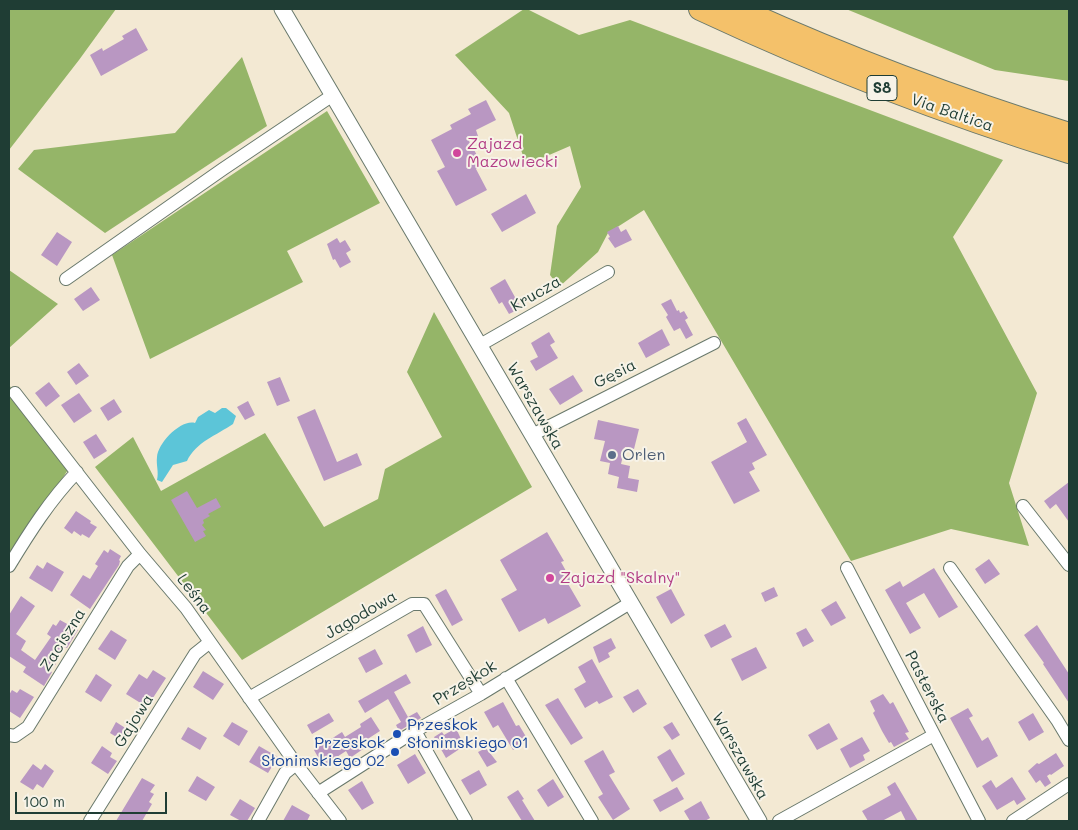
<!DOCTYPE html>
<html>
<head>
<meta charset="utf-8">
<style>
  body { margin:0 }
  #map { position:relative; width:1078px; height:830px; overflow:hidden; background:#f3e9d3; font-family:Mali,sans-serif }
  canvas { display:block }
  .frame { position:absolute; inset:0; border:10px solid #1f3d34; pointer-events:none }
  .scale { position:absolute; left:15px; top:792px; width:152px; height:22px; box-sizing:border-box; border:2px solid #1f3d34; border-top:0; padding-left:6px; font-size:15px; line-height:18px; white-space:nowrap; color:#1f3d34; -webkit-text-stroke:4px #f7f3e8; paint-order:stroke }
</style>
</head>
<body>
<div id="map">
<canvas width="1078" height="830"></canvas>
<div class="frame"></div>
<div class="scale">100 m</div>
</div>
<script>
const g = document.querySelector('canvas').getContext('2d');
g.lineJoin = 'round';
function fill(path, color) { g.fillStyle = color; g.fill(path, 'evenodd'); }
function strokePath(path, color, width, dash) { g.strokeStyle = color; g.lineWidth = width; g.lineCap = dash ? 'butt' : 'round'; g.setLineDash(dash || []); g.stroke(path); }
function drawText(font, color, halo, rows, align = 'center') {
  g.font = font + ' Mali,sans-serif'; g.lineWidth = 4; g.setLineDash([]); g.textBaseline = 'middle'; g.strokeStyle = halo; g.fillStyle = color; for (const [text, x, y, turn = 0] of rows) {
    g.save(); g.translate(x, y); g.rotate((+turn || 0) * Math.PI / 180); g.textAlign = isNaN(turn) ? turn : align; if (halo) g.strokeText(text, 0, 0); g.fillText(text, 0, 0); g.restore();
  }
}
const forest = new Path2D(`
  M9 9H116L79 60 9 150Z
  M524 9H527L579 35 630 20 1003 160 953 237 1037 393 1009 483 1029 546 951 529 851 561 644 210 608 233 598 252 559 287 550 275 557 226 581 187 570 146 526 165 509 113 455 55Z
  M846 9H1069V81L995 70Z
  M242 57 267 126 105 233 18 169 34 150 175 133Z
  M327 111 380 203 287 251 303 282 150 359 112 255Z
  M9 270 58 304 9 348Z
  M434 312 532 487 242 660 95 467 133 437 161 491 265 433 324 527 378 499 385 469 442 437 407 372Z
  M9 385 71 465 9 561Z`);
const water = new Path2D(`
  M222 408H226L236 416 233 424C217 435 196 442 187 461L173 465 162 482 157 480C159 472 156 465 157 457 158 443 181 419 195 423L198 417 209 410 215 413Z`);
const building = new Path2D(`
  M136 28 148 50 101 76 90 55 102 48 103 51 124 39 122 36Z
  M486 100 496 120 476 130 478 136 469 141 483 166 476 169 487 190 456 206 437 171 445 167 431 140 452 129 450 125 471 114 468 109Z
  M526 194 536 213 502 232 491 214Z
  M618 226 621 232 626 229 632 240 615 248 608 238 610 237 607 232Z
  M57 232 72 242 57 266 41 255Z
  M337 238 340 243 345 240 351 250 346 253 351 262 340 268 335 259 333 260 327 244Z
  M505 279 521 308 509 314 502 302 499 304 490 288Z
  M91 287 100 300 83 311 74 299Z
  M671 299 677 311 679 310 680 313 684 311 688 318 685 320 693 335 686 339 680 328 674 331 666 317 668 315 661 304Z
  M662 329 670 345 646 358 638 343Z
  M549 332 555 342 550 345 558 358 536 371 530 361 538 357 531 343Z
  M79 363 89 376 76 385 67 372Z
  M573 375 583 391 560 405 549 389Z
  M280 377 290 401 277 406 267 382Z
  M49 382 60 396 46 407 35 393Z
  M79 393 92 411 74 423 61 405Z
  M114 399 122 412 108 421 100 408Z
  M248 401 255 415 245 420 237 407Z
  M315 409 337 462 357 453 362 465 324 481 297 417Z
  M746 418 767 455 752 463 755 469 749 472 760 491 734 504 711 462 747 442 737 423Z
  M598 420 639 429 634 449 625 447 621 464 630 466 628 478 639 480 637 492 617 488 619 477 608 474 610 463 600 461 605 441 594 439Z
  M96 434 107 451 94 459 83 442Z
  M1069 482V522L1056 504 1050 509 1044 501Z
  M187 491 197 508 216 498 221 507 208 514 210 516 203 520 204 523 202 525 206 530 203 531 206 536 195 542 171 500Z
  M76 511 91 521 90 523 97 527 89 538 82 534 81 536 74 531 72 534 64 528Z
  M547 532 564 561 561 562 571 580 567 582 581 606 548 624 545 618 519 632 501 599 517 590 500 560Z
  M110 549 121 556 119 560 120 561 119 565 90 609 70 595 83 575 90 579 98 566 95 564 104 550 108 553Z
  M989 559 1000 574 985 584 975 569Z
  M47 562 64 572 52 592 29 578 37 565 43 569Z
  M934 568 958 607 939 618 924 593 906 603 921 628 910 634 885 590 900 581 903 587Z
  M774 587 778 596 765 602 761 593Z
  M446 589 463 620 452 626 435 595Z
  M671 589 685 615 671 624 656 597Z
  M21 596 35 606 16 634 26 641 21 650 35 660 51 637 47 634 53 624 56 626 60 620 78 630 67 648 65 647 54 663 56 664 50 671 52 672 44 686 23 672 26 667 9 656V615Z
  M836 601 846 618 831 626 821 610Z
  M725 624 732 637 711 648 704 635Z
  M1037 625 1069 674V703L1043 664 1044 663 1024 635Z
  M423 626 432 645 416 653 407 635Z
  M806 628 814 641 803 647 796 633Z
  M111 630 127 640 115 660 98 649Z
  M611 638 616 648 608 653 610 657 599 663 593 647Z
  M756 647 767 668 742 681 731 659Z
  M375 649 383 664 366 673 358 658Z
  M592 659 613 697 599 704 597 701 585 708 574 689 586 682 578 667Z
  M153 670 166 678 147 707 126 694 139 674 147 679Z
  M203 671 224 684 213 700 193 687Z
  M96 674 112 685 101 702 85 692Z
  M406 674 411 683 394 692 408 717 417 712 421 718 399 731 396 725 401 722 388 699 365 713 358 701Z
  M20 689 34 697 20 718 9 711V695L12 690 17 693Z
  M638 689 647 704 633 713 623 697Z
  M883 694 890 704 893 702 909 732 905 733 909 739 894 747 891 742 889 743 882 731 873 713 875 711 870 701Z
  M558 698 583 738 571 745 545 705Z
  M503 702 516 726 519 725 528 740 513 750 498 725 493 728 484 712Z
  M968 708 973 716 969 718 982 741 988 737 998 756 977 768 950 718Z
  M329 713 334 721 312 734 307 725Z
  M1033 713 1044 732 1029 741 1018 722Z
  M371 717 380 731 363 742 366 747 350 758 346 751 323 766 314 750 342 732 345 737 361 727 360 724Z
  M116 722 130 731 123 741 110 733Z
  M232 722 248 731 239 746 223 736Z
  M672 722 680 735 672 740 663 727Z
  M829 723 838 739 817 750 808 735Z
  M188 727 207 738 200 750 181 739Z
  M456 728 464 746 446 758 434 737 442 732 444 735Z
  M862 737 870 751 863 755 865 760 850 768 840 749Z
  M102 746 112 753 110 757 117 761 108 774 91 763Z
  M259 746 278 757 268 773 249 762Z
  M486 748 497 762 487 767 478 752Z
  M670 749 685 774 672 782 657 757Z
  M603 750 615 772 609 775 630 809 613 820 598 797 603 794 584 761Z
  M1056 753 1064 766 1051 775 1050 774 1047 776 1051 783 1045 787 1040 780 1036 783 1028 771 1037 763 1039 764Z
  M415 754 426 773 408 784 397 765Z
  M33 764 41 770 45 764 54 771 43 788 37 784 33 790 20 782Z
  M479 770 487 785 470 795 461 780Z
  M197 776 215 787 206 801 188 791Z
  M1012 777 1026 799 1017 805 1014 800 997 810 982 786 991 780 996 788Z
  M142 778 155 785 150 792 154 794 149 802 152 804 142 821H116Z
  M553 779 564 797 548 807 537 790Z
  M362 781 374 803 362 810 348 790Z
  M895 782 918 821H906L901 811 882 821H868L862 811 891 795 887 787Z
  M677 787 684 799 660 812 653 800Z
  M518 790 524 799 522 800 535 821H522L507 797Z
  M240 799 255 808 247 821H241L230 815Z
  M701 801 710 818 705 821H690L684 811Z
  M292 805 310 815 307 821H283Z`);
const minor = new Path2D(`
  M66 279 223 169 333 95
  M480 345 608 272
  M15 393 140 554 186 608 296 764 340 821
  M532 435 714 343
  M1023 506 1069 565
  M9 566C29 533 50 500 77 472
  M847 568 979 821
  M950 568 1057 720 1069 740
  M506 678 592 821
  M249 698 412 604H424L481 694
  M415 731 466 821
  M9 735 15 736 28 727 128 566 140 554
  M318 793 415 731 481 694 630 603
  M90 821 195 654 210 642
  M258 821 285 773 296 764
  M779 821 934 735
  M1013 821 1069 784`);
const tertiary = new Path2D(`
  M282 9 759 821`);
const motorway = new Path2D(`
  M700 9C820 65 943 113 1069 152
  M739 9C847 58 957 99 1069 134`);
const markers = [
  [457,153,5,"#d1479c"],
  [612,455,5,"#5c6f8a"],
  [550,578,5,"#d1479c"],
  [397,734,5,"#1a4fb4"],
  [395,752,5,"#1a4fb4"]
];
const shields = [
  [882,88,30]
];
const shieldNames = [
  ["S8",882,88]
];
const streetNames = [
  ["Via Baltica",952,113,19],
  ["Krucza",536,294,-30],
  ["Gęsia",615,374,-27],
  ["Warszawska",535,406,60],
  ["Leśna",194,594,52],
  ["Jagodowa",361,615,-30],
  ["Zaciszna",63,640,-58],
  ["Przeskok",465,683,-31],
  ["Pasterska",927,687,63],
  ["Gajowa",134,721,-58],
  ["Warszawska",740,756,60]
];
const hotelNames = [
  ["Zajazd",467,144],
  ["Mazowiecki",467,162],
  ["Zajazd \"Skalny\"",560,578]
];
const serviceNames = [
  ["Orlen",622,455]
];
const transitNames = [
  ["Przeskok",407,725],
  ["Słonimskiego 01",407,743],
  ["Przeskok",385,743,"right"],
  ["Słonimskiego 02",385,761,"right"]
];
fill(forest, '#95b568');
fill(water, '#5cc5d8');
fill(building, '#b997c2');
strokePath(minor, '#69796c', 14);
strokePath(tertiary, '#69796c', 17);
strokePath(motorway, '#69796c', 24);
strokePath(minor, '#fff', 12);
strokePath(tertiary, '#fff', 15);
strokePath(motorway, '#f4c16a', 22);
for (const [x, y, r, color] of markers) { const dot = new Path2D(); dot.arc(x, y, r, 0, 2 * Math.PI); g.fillStyle = color; g.fill(dot); strokePath(dot, '#f7f3e8', 2); }
for (const [x, y, w] of shields) { const box = new Path2D(); box.roundRect(x - w / 2, y - 12.5, w, 25, 4); g.fillStyle = '#f7f3e8'; g.fill(box); strokePath(box, '#1f3d34', 1); }
drawText('bold 15px', '#1f3d34', null, shieldNames);
drawText('16px', '#1f3d34', '#f7f3e8', streetNames);
drawText('16px', '#b23c85', '#f7f3e8', hotelNames, 'left');
drawText('16px', '#4e5e75', '#f7f3e8', serviceNames, 'left');
drawText('16px', '#164399', '#f7f3e8', transitNames, 'left');
</script>
</body>
</html>
